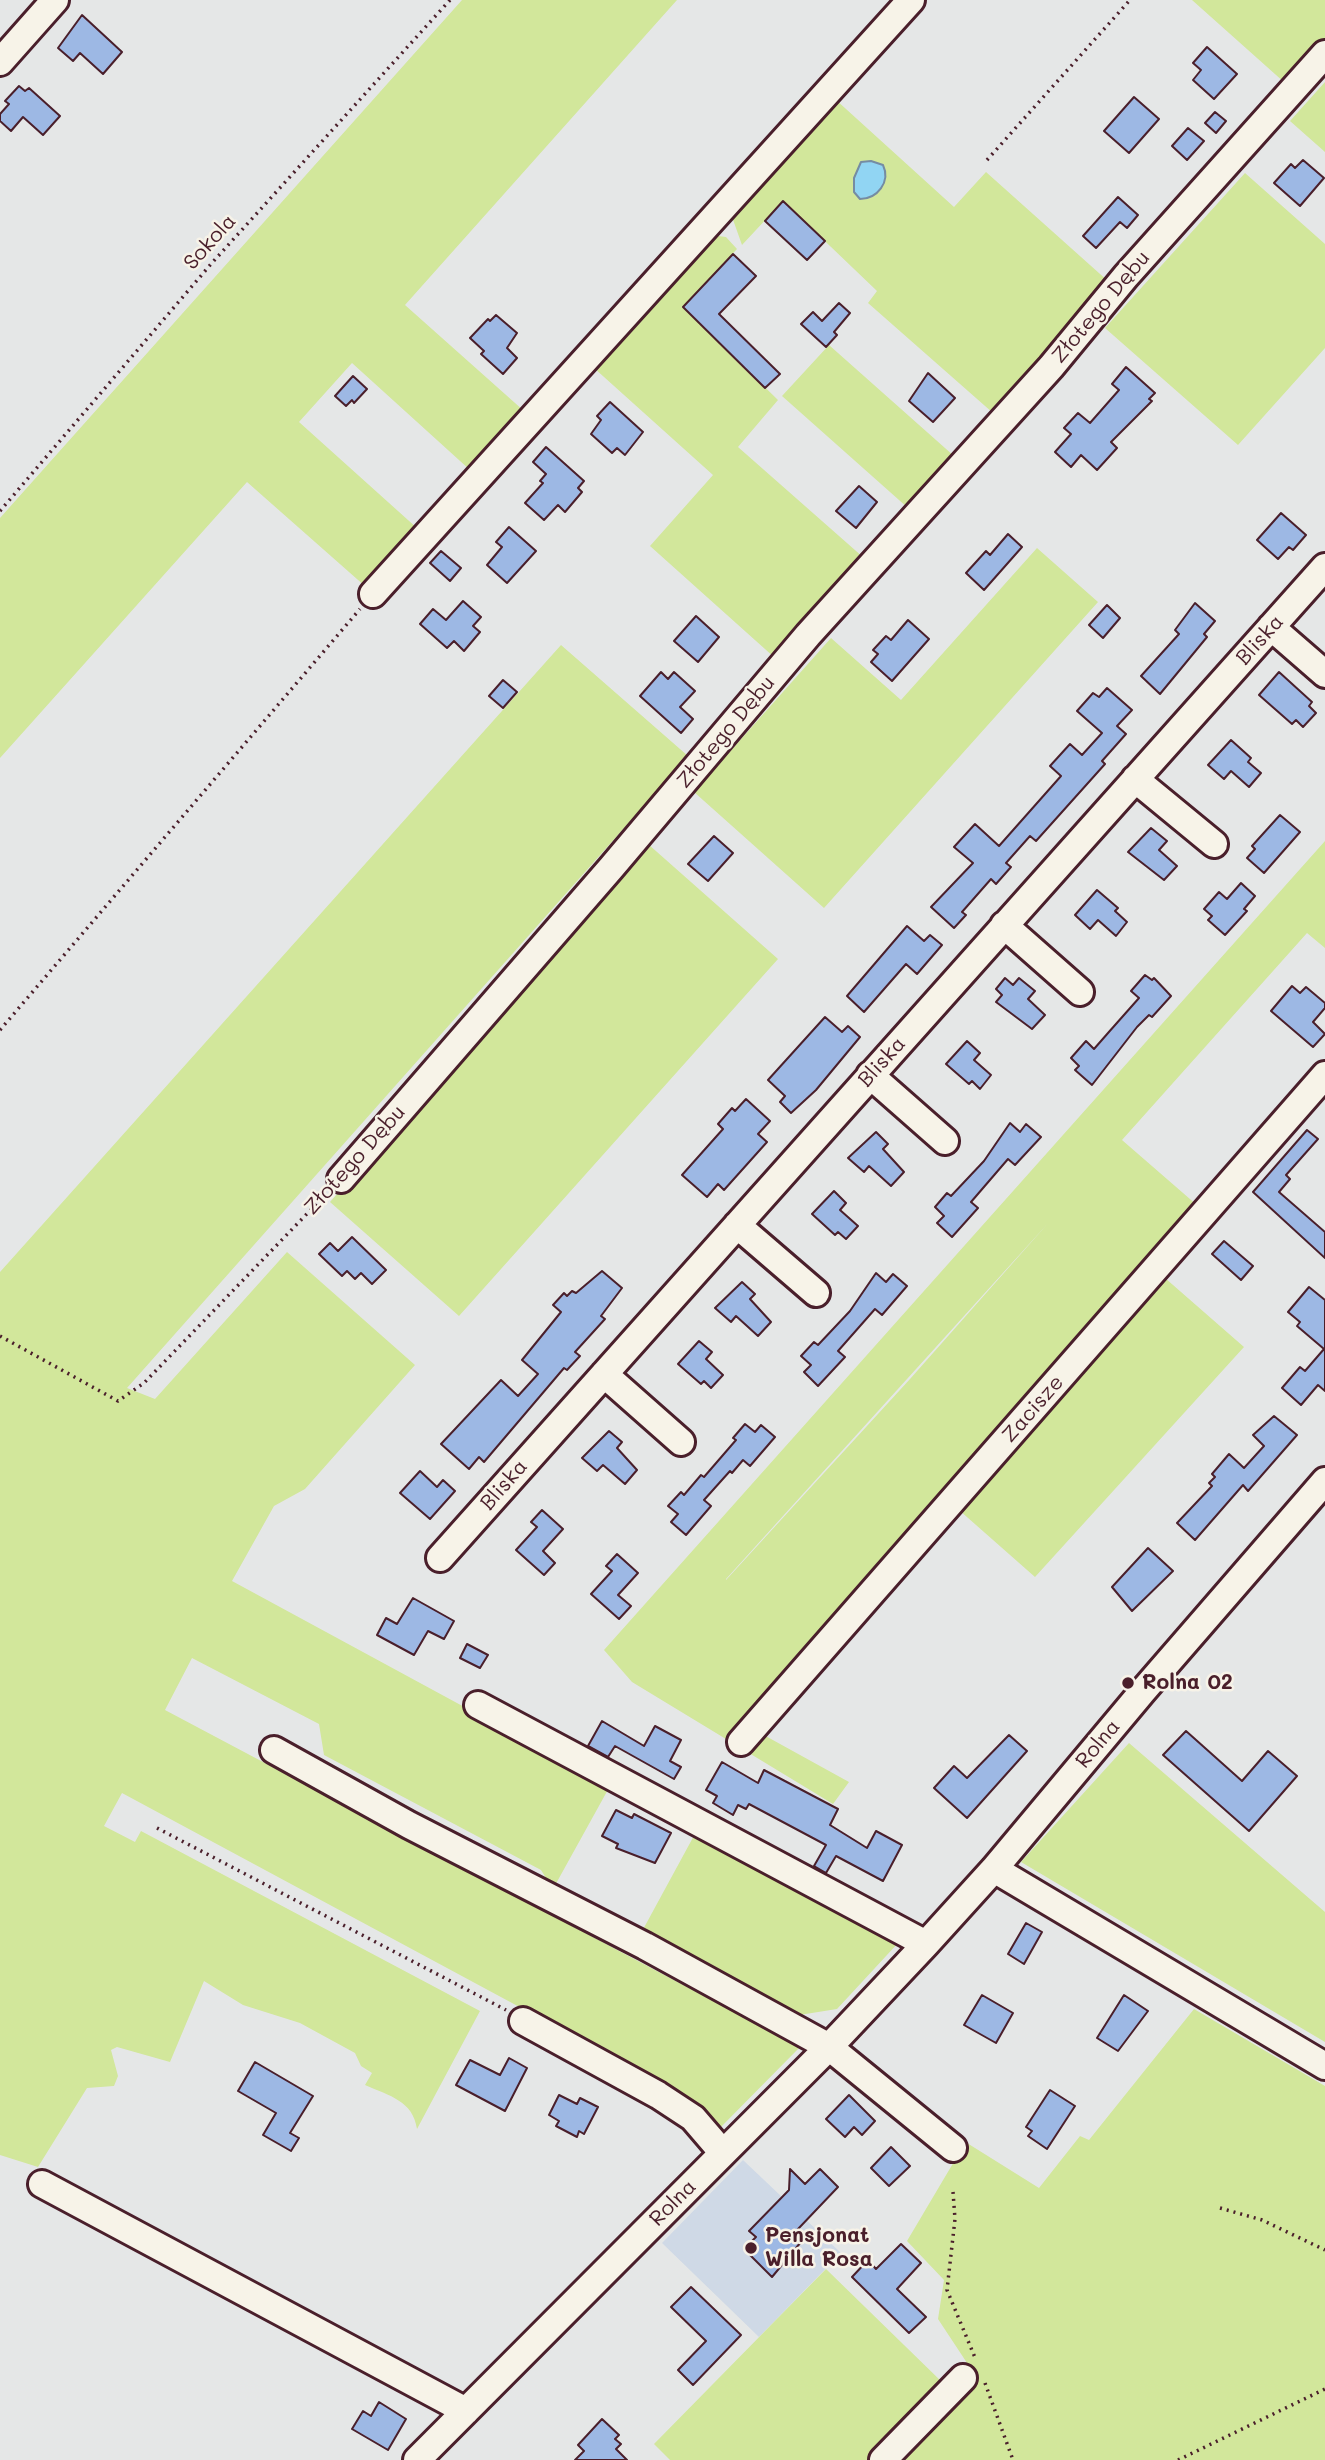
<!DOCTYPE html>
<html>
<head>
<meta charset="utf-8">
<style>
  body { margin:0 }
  canvas { display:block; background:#e5e7e7 }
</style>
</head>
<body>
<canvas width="1325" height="2460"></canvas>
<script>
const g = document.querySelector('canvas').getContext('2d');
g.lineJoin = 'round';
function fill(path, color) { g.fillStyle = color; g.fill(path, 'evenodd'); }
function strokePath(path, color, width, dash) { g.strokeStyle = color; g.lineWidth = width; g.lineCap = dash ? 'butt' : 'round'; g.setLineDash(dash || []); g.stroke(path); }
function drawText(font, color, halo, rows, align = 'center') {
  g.font = font + ' Mali,sans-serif'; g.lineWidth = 5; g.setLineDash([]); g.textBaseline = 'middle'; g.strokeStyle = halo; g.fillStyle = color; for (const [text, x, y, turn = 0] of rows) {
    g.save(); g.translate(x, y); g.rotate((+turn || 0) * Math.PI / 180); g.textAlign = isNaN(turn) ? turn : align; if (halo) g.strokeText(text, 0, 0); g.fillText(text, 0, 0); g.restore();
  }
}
const built = new Path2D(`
  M743 2160 841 2253 759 2337 662 2243Z`);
const green = new Path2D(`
  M462 0H677L405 305 524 411 470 470 352 363 299 422 418 529 366 587 247 482 0 758V518Z
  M1192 0H1325V38L1285 83Z
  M1325 82V152L1290 121Z
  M835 99 954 207 986 172 1109 282 993 413 868 303 877 291 783 201 742 245 731 214Z
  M1245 173 1325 244V348L1238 445 1105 328Z
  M710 235 726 237 737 249 683 307 778 400 738 447 864 558 775 658 650 546 713 475 594 368Z
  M829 345 954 456 908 508 782 396Z
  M1037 548 1098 602 824 908 694 792 831 638 901 700Z
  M561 645 688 756 127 1388 155 1399 287 1252 415 1365 305 1489 274 1506 232 1581 610 1786 553 1889 541 1870 324 1755 319 1724 192 1658 165 1710 800 2047 716 2132 538 2017 122 1793 104 1826 135 1842 141 1831 480 2011 417 2129C413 2101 390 2096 365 2085L372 2073 361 2066 355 2053 300 2023 243 2005 204 1981 170 2062 117 2047 111 2050 118 2076 114 2086 87 2088 38 2167 0 2155V1272Z
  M1325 841V948L1307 933 1122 1140 1198 1206 986 1447 925 1508 742 1723 849 1782 833 1804 632 1682 604 1650ZM1050 1221 910 1379 726 1580V1579Z
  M648 844 778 959 459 1316 330 1202Z
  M1165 1278 1244 1347 1035 1577 959 1510Z
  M1129 1743 1325 1912V2042L1021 1862Z
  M696 1832 899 1942 837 2009 793 2016 640 1935Z
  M1194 2009 1325 2086V2460H902L961 2401 969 2387 971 2369 938 2319 944 2280 907 2241 955 2160 951 2133 1039 2188 1080 2136 1089 2140Z
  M826 2269 943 2383 868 2460H670L654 2444Z`);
const water = new Path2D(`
  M871 161 883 165C891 182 877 199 860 199L854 192V178L861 162Z`);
const building = new Path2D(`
  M82 15 122 52 103 74 80 53 73 61 58 48Z
  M1207 47 1237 74 1214 99 1193 80 1201 70 1193 63Z
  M19 86 25 91 29 88 60 116 43 135 23 117 11 131 0 121V114L9 104 5 101Z
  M1134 97 1159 119 1129 153 1104 131Z
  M1215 112 1226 121 1216 133 1205 123Z
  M1188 128 1204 141 1187 160 1172 146Z
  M1303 160 1324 178 1300 206 1274 183 1291 164 1295 168Z
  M1118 197 1138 215 1127 228 1120 222 1096 248 1083 236Z
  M783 201 825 241 807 260 765 221Z
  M733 254 756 276 719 314 780 374 765 388 683 307Z
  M839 303 850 313 834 332 837 335 826 347 801 324 813 312 822 321Z
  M496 315 517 333 507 348 517 358 503 374 481 354 484 351 470 338 488 319 490 321Z
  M1126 367 1155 393 1149 399 1152 401 1111 442 1117 448 1097 470 1081 455 1071 467 1055 452 1071 434 1064 428 1078 413 1090 423 1119 390 1112 384Z
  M928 373 955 398 933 422 909 401Z
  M353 376 367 389 354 403 352 400 346 406 335 396Z
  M610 402 643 432 625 455 617 448 612 453 591 434 601 420 597 416Z
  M546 447 584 481 578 488 582 492 565 512 558 505 544 520 525 503 543 483 540 481 546 474 533 462Z
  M859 486 877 502 856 528 836 511Z
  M1281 513 1306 535 1293 550 1289 547 1278 559 1257 540Z
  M509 527 536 551 507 583 487 565 502 547 496 542Z
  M1008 534 1022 547 984 590 966 573 986 551 990 555Z
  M441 551 461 568 450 581 430 563Z
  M463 601 481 617 473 626 480 632 464 651 454 641 447 648 420 624 433 609 446 620Z
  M1195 603 1215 621 1204 634 1207 637 1160 694 1141 676 1179 634 1175 630Z
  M1107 605 1120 618 1103 638 1089 625Z
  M696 616 719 637 698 662 674 641Z
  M908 620 929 639 892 681 871 662 878 654 873 650 886 636 891 640Z
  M661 672 668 679 674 672 695 691 680 707 693 719 681 733 640 696Z
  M1279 672 1312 702 1309 706 1316 713 1303 727 1296 720 1292 724 1259 695Z
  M503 680 517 692 503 708 489 696Z
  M1107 688 1132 710 1117 726 1126 734 1102 761 1105 764 1036 841 1030 836 1006 863 1011 867 996 884 991 879 962 912 966 915 954 928 931 907 973 863 954 847 975 824 999 846 1061 776 1050 766 1070 744 1082 755 1102 733 1077 711 1093 693 1099 697Z
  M1231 740 1251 758 1248 762 1261 773 1249 787 1231 771 1224 779 1208 765Z
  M1280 815 1300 832 1264 873 1247 858 1255 849 1252 846Z
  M1151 828 1167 841 1159 850 1177 866 1164 880 1128 852Z
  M714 836 733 853 708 881 688 864Z
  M1241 883 1255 896 1244 909 1247 911 1225 935 1208 920 1212 916 1204 909 1219 892 1227 899Z
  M1097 890 1118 908 1115 911 1127 922 1116 936 1098 920 1090 929 1075 915Z
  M907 926 924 941 930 935 942 945 917 974 906 964 864 1012 847 996Z
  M1145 975 1152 980 1154 978 1171 996 1152 1017 1149 1015 1137 1027 1092 1085 1075 1070 1079 1066 1071 1058 1086 1041 1094 1049 1108 1033 1139 998 1131 991Z
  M1005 978 1013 985 1019 978 1035 991 1028 999 1045 1015 1032 1029 996 1002 1002 995 996 989Z
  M1292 986 1300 993 1306 987 1325 1003V1008L1313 1022 1325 1034 1313 1047 1271 1011Z
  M825 1017 842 1032 848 1026 860 1037 816 1090 791 1113 780 1102 785 1096 768 1080Z
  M967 1041 980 1053 974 1060 991 1075 980 1089 972 1081 969 1084 946 1064Z
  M746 1099 770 1121 758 1134 767 1142 724 1190 718 1184 707 1197 682 1175 723 1129 718 1124 732 1108 735 1111Z
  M1010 1123 1020 1132 1026 1124 1041 1137 1015 1165 1008 1159 971 1202 978 1208 952 1237 937 1223 944 1216 935 1207 947 1193 951 1196 984 1161Z
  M1307 1130 1318 1139 1286 1175 1290 1179 1279 1192 1325 1232V1258L1253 1192Z
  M876 1132 888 1144 883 1149 904 1172 891 1186 869 1166 864 1172 848 1158Z
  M834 1191 846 1203 840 1210 858 1226 846 1239 838 1232 835 1235 812 1214Z
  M352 1237 386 1270 372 1284 361 1273 355 1279 347 1271 342 1276 319 1254 330 1243 338 1251Z
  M1224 1241 1253 1266 1241 1280 1212 1254Z
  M602 1271 622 1288 601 1316 605 1319 575 1352 580 1356 567 1370 564 1368 484 1462 479 1457 469 1469 441 1444 501 1380 518 1396 538 1374 522 1360 561 1312 553 1305 564 1293 567 1296 572 1291 576 1293Z
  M876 1273 886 1282 893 1274 907 1286 882 1315 875 1309 838 1351 845 1357 818 1386 804 1372 811 1365 801 1356 814 1342 818 1345 850 1311Z
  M742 1282 755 1294 750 1299 771 1322 758 1336 736 1316 731 1322 715 1308Z
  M1309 1287 1325 1300V1391L1318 1385 1301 1405 1282 1388 1300 1367 1305 1371 1324 1349 1297 1326 1300 1322 1288 1312Z
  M699 1341 712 1352 706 1359 723 1375 711 1388 704 1381 701 1384 678 1364Z
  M1274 1416 1297 1435 1248 1491 1243 1485 1195 1540 1177 1523 1212 1486 1209 1483 1215 1477 1212 1474 1229 1454 1244 1468 1264 1446 1253 1435Z
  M745 1424 755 1432 761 1425 775 1437 750 1466 743 1460 732 1473 730 1471 704 1500 711 1506 686 1535 671 1522 678 1514 668 1506 681 1492 684 1495 701 1475 704 1477 736 1440 733 1438Z
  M609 1431 622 1442 617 1448 637 1470 625 1484 603 1465 597 1471 582 1458Z
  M420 1471 437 1487 443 1480 455 1491 430 1519 400 1493Z
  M542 1510 563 1529 543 1551 555 1563 544 1575 516 1550 537 1527 531 1522Z
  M1148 1548 1173 1571 1132 1611 1112 1587Z
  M617 1554 638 1573 618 1595 631 1606 619 1619 591 1594 612 1571 606 1566Z
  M413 1598 454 1621 444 1639 428 1631 414 1655 377 1635 386 1618 397 1624Z
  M467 1644 488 1655 480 1668 460 1658Z
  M602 1721 644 1746 655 1726 681 1740 670 1761 681 1767 674 1779 615 1746 608 1757 588 1746Z
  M1186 1731 1242 1781 1268 1751 1297 1776 1249 1831 1163 1755Z
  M1009 1735 1027 1751 967 1818 934 1788 954 1766 967 1778Z
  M722 1762 758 1783 764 1770 838 1809 830 1825 867 1848 876 1831 902 1845 883 1881 836 1856 826 1873 814 1866 826 1845 749 1804 746 1809 738 1805 733 1815 713 1803 717 1796 706 1790Z
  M616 1810 632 1818 634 1814 671 1833 655 1863 616 1848 618 1844 602 1836Z
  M1026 1923 1042 1932 1024 1964 1008 1954Z
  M982 1995 1013 2013 996 2043 964 2025Z
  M1124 1995 1148 2011 1118 2051 1097 2038Z
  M509 2058 527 2068 505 2111 456 2085 470 2060 500 2075Z
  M255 2062 313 2096 290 2133 299 2138 291 2151 263 2135 276 2113 238 2091Z
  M1050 2090 1075 2106 1047 2149 1028 2136 1032 2131 1026 2127Z
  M559 2095 577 2104 580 2098 598 2107 584 2134 579 2131 577 2137 556 2126 559 2121 549 2115Z
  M849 2095 875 2121 862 2135 854 2127 845 2137 826 2119Z
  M891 2147 910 2166 889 2186 871 2168Z
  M790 2169 805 2184 820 2169 838 2187 798 2229 806 2236 772 2277 750 2255 758 2246 752 2241 756 2237 749 2231 789 2190Z
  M901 2244 921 2263 897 2289 926 2317 909 2333 852 2277 868 2260 876 2269Z
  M691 2287 741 2335 693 2385 678 2370 706 2341 671 2307Z
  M379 2402 406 2419 388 2450 352 2429 363 2411 371 2416Z
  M602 2419 619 2435 615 2439 621 2444 616 2449 627 2460H575L584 2451 578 2445Z`);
const path = new Path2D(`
  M987 160 1130 0
  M0 511 211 264 450 0
  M0 1030 360 609
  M0 1336 118 1401 144 1383 326 1194
  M157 1828 506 2010
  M953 2192 955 2219 947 2290 976 2360
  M1220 2208 1262 2220 1325 2250
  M985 2383 1013 2460
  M1178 2460 1325 2389`);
const minor = new Path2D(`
  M0 62 55 0
  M373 594 911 0
  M1271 627 1325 674
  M1135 779 1214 844
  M1004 925 1080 992
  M870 1075 945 1141
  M341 1179 611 868 808 635 1051 367 1126 276 1325 54
  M737 1225 816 1293
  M604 1374 681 1442
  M440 1558 1325 567
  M478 1705 926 1944
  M741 1742 1325 1075
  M274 1750 409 1825 645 1946 829 2047 953 2148
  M994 1869 1325 2066
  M523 2021 658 2095 693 2118 723 2153
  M42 2184 466 2411
  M417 2460 829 2047 926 1944 994 1869 1143 1691 1325 1481
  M883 2460 963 2378`);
const markers = [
  [1128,1683,7,"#4a1f2b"],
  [751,2248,7,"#4a1f2b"]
];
const streetNames = [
  ["Sokola",210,242,-48],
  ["Złotego Dębu",1101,307,-50],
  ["Bliska",1260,640,-48],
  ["Złotego Dębu",726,732,-50],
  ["Bliska",882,1062,-48],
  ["Złotego Dębu",355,1160,-48],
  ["Zacisze",1033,1409,-49],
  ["Bliska",504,1485,-49],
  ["Rolna",1098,1744,-50],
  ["Rolna",673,2203,-45]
];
const poiNames = [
  ["Rolna 02",1142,1683],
  ["Pensjonat",765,2236],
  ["Willa Rosa",765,2260]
];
fill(built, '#cfd9e6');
fill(green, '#d2e79b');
fill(water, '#91d5f3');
strokePath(water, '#758ca3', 2);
fill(building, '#9db8e4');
strokePath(building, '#4a1f2b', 2);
strokePath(minor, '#4a1f2b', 32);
strokePath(path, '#4a1f2b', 3.5, [2, 5]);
strokePath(minor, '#f7f3e8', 26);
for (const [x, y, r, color] of markers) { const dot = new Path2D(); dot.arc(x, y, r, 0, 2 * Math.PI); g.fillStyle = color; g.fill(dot); strokePath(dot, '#f7f3e8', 2.5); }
drawText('21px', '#4a1f2b', '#f7f3e8', streetNames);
drawText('bold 21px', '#4a1f2b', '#f7f3e8', poiNames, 'left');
</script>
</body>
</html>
